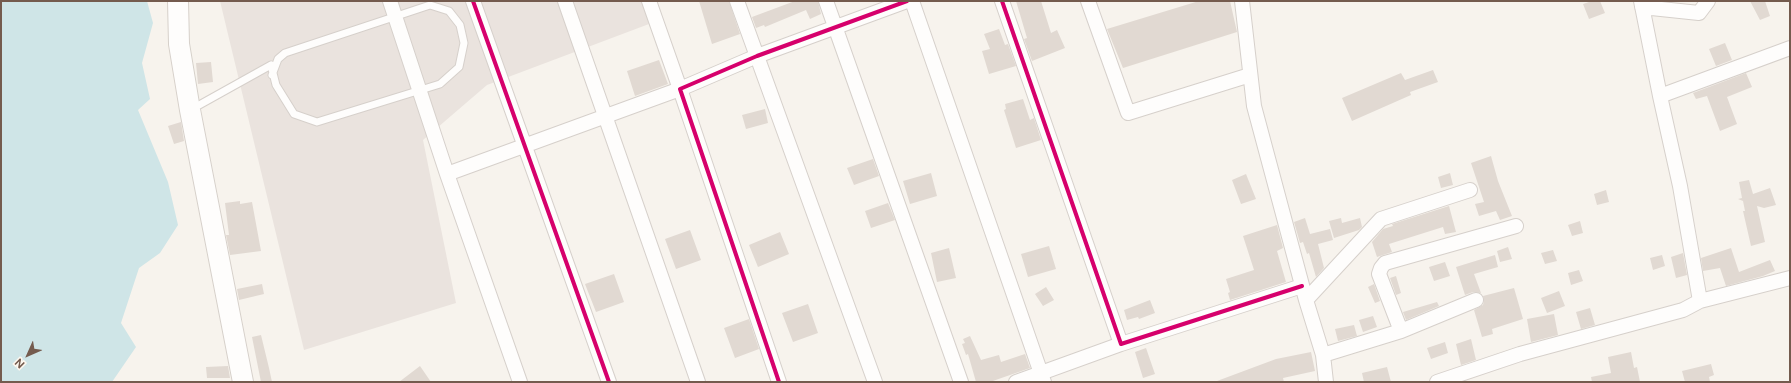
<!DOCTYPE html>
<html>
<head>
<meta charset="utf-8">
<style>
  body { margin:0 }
  #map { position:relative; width:1791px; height:383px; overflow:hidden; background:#f7f3ed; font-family:"Public Sans",sans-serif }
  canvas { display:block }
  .frame { position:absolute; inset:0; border:2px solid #745b4e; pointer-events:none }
  .north { position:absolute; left:8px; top:335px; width:40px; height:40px; -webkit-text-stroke:3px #fef8ef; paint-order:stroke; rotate:225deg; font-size:11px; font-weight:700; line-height:16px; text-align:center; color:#745b4e }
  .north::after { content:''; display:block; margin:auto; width:14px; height:18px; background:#745b4e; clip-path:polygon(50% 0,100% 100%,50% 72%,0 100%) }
</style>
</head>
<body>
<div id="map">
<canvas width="1791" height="383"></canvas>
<div class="frame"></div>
<div class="north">N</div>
</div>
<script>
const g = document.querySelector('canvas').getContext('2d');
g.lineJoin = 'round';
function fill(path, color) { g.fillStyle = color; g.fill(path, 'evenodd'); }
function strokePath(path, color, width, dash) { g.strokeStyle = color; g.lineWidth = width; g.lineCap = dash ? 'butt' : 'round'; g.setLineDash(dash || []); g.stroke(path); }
const industrial = new Path2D(`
  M220 1H642L649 24 487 85 423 140 456 303 304 350Z`);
const water = new Path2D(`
  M1 1H147L153 23 142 63 150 99 138 110 168 182 178 225 160 253 139 268 121 323 136 347 112 382H1Z`);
const building = new Path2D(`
  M699 1H729L740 34 712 44Z
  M795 1H818L821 14 810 19 806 10 765 27 764 25 756 28 752 17Z
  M1016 1H1041L1051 33 1057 30 1065 48 1032 61 1024 39 1027 38Z
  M1199 1H1230L1237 32 1123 68 1107 29Z
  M1592 1H1600L1605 13 1589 19 1583 4Z
  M1750 1H1765L1770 16 1760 20Z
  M999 29 1005 45 1008 44 1016 66 989 74 982 51 990 49 984 34Z
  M1725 43 1732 60 1716 66 1709 49Z
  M659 60 668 84 635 96 627 71Z
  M211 62 213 82 198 84 196 63Z
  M1433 70 1438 82 1410 92 1411 95 1352 121 1342 98 1401 73 1405 80Z
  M1746 73 1752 87 1727 97 1737 124 1720 131 1707 96 1696 99 1693 93Z
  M1023 99 1030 120 1034 118 1041 140 1016 148 1004 110 1006 109 1005 104Z
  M765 109 768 123 746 129 742 115Z
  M181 122 184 141 174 144 168 126Z
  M1491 156 1498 181 1512 216 1500 220 1496 211 1479 216 1475 204 1484 202 1471 163Z
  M873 159 879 176 854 185 847 168Z
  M931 173 937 196 910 204 903 181Z
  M1450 173 1453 185 1441 188 1438 177Z
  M1246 174 1256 199 1241 204 1232 180Z
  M1749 180 1753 194 1770 188 1776 205 1764 208 1757 206 1765 242 1751 246 1743 211H1745L1743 201 1738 199 1742 198 1739 182Z
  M1606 190 1609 202 1597 205 1594 194Z
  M240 201V204L252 202 261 251 230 255 226 235H229L225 203Z
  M888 203 895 220 871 228 865 211Z
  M1449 206 1456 232 1445 234 1443 227 1389 244 1392 252 1377 257 1372 242 1383 229 1393 226 1392 224Z
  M1305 218 1310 234 1330 229 1333 240 1318 244 1324 268 1316 277 1309 253 1307 254 1303 242 1300 243 1294 222Z
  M1341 218 1342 223 1360 218 1362 227 1359 230 1334 238 1329 221Z
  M1580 221 1583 233 1572 236 1568 225Z
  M1277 225 1283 248 1277 251 1286 282 1230 300 1228 293 1230 292 1226 279 1254 270 1243 236Z
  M690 230 701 260 676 269 665 239Z
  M780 232 789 254 758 267 749 245Z
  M1049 246 1056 269 1028 277 1021 254Z
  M1508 247 1512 259 1500 262 1497 251Z
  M949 248 956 278 937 282 931 253Z
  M1731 248 1739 272 1770 260 1775 271 1763 276 1726 286 1720 268 1703 271 1701 258Z
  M1553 250 1557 261 1545 264 1541 253Z
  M1683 253 1687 275 1676 278 1671 257Z
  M1495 255 1498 267 1474 274 1481 293 1473 292 1465 295 1456 267Z
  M1662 255 1665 266 1653 270 1650 258Z
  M1445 262 1450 276 1434 281 1429 267Z
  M1579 270 1583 281 1571 285 1568 273Z
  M614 274 624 302 596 312 585 284Z
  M1396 276 1401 293 1396 295 1390 278Z
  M262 284 264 294 239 300 237 289Z
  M1374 284 1380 301 1375 303 1368 287Z
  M1046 287 1054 300 1043 306 1035 294Z
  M1514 288 1523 319 1492 329 1493 334 1482 337 1474 310 1483 305 1484 301 1483 296Z
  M1559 291 1565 306 1547 313 1541 298Z
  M1150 300 1155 313 1139 319 1138 317 1127 320 1124 310Z
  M1437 302 1439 306 1406 320 1403 312Z
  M808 304 818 333 793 342 782 313Z
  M1590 308 1595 325 1581 329 1576 312Z
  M1554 314 1558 335 1531 342 1527 319Z
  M1373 316 1377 327 1363 332 1359 320Z
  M749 319 759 349 735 358 724 328Z
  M1354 325 1357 336 1338 341 1335 329Z
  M261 335 269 368 272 382H261L252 337Z
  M970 336 981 360 999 355 1001 362 1025 354 1030 368 990 382H976L968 354 966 355 962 344 965 343 963 339Z
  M1471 339 1476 360 1461 365 1456 344Z
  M1445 342 1448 353 1431 359 1427 348Z
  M1146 348 1155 374 1143 378 1135 352Z
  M1311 352 1315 371 1283 378 1284 382H1217V381L1276 359Z
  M1631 352 1634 368 1637 367 1640 382H1592L1591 377 1611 373 1608 357Z
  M1711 364 1714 375 1709 377 1710 382H1685L1682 371Z
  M228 366 230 378H207L206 367Z
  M420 366 431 382H399Z
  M1387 367 1391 382H1364L1362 373Z`);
const lane = new Path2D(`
  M192 109 271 65 276 85 294 114 317 122 440 84 459 67 464 43 460 25 449 11 430 5 285 53 278 59 272 75`);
const street = new Path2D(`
  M390 1 447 174 520 382
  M473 1 609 382
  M565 1 698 382
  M737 1 875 382
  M826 1 961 382
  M912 1 1044 382
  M1002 1 1121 344 1302 286
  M1088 1 1128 113 1250 75
  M1242 1 1254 106 1306 300 1323 355 1326 382
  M1641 1 1660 96
  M1642 7 1699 13 1708 1
  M447 174 680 89 649 1
  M1306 300 1381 219 1470 190
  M1700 301 1680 186 1660 96 1790 48
  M1401 331 1379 274 1381 268 1385 263 1516 226
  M1323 355 1401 331 1476 300
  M779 382 680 89 757 56 907 1
  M1016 382 1121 344
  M1437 382 1520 354 1683 310 1700 301 1790 278`);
const secondary = new Path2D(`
  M178 1 179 44 190 110 243 382`);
const cycleway = new Path2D(`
  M473 1 609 382
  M1002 1 1121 344 1302 286
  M779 382 680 89 757 56 907 1`);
fill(industrial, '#eae3de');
fill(water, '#cfe5e7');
fill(building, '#e1d9d2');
strokePath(lane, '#d6d0cb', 9);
strokePath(street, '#d6d0cb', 16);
strokePath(secondary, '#d6d0ca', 22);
strokePath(lane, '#fefdfc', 7);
strokePath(street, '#fefdfc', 14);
strokePath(secondary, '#fefdfc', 20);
strokePath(cycleway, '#d6006c', 4);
</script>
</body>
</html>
